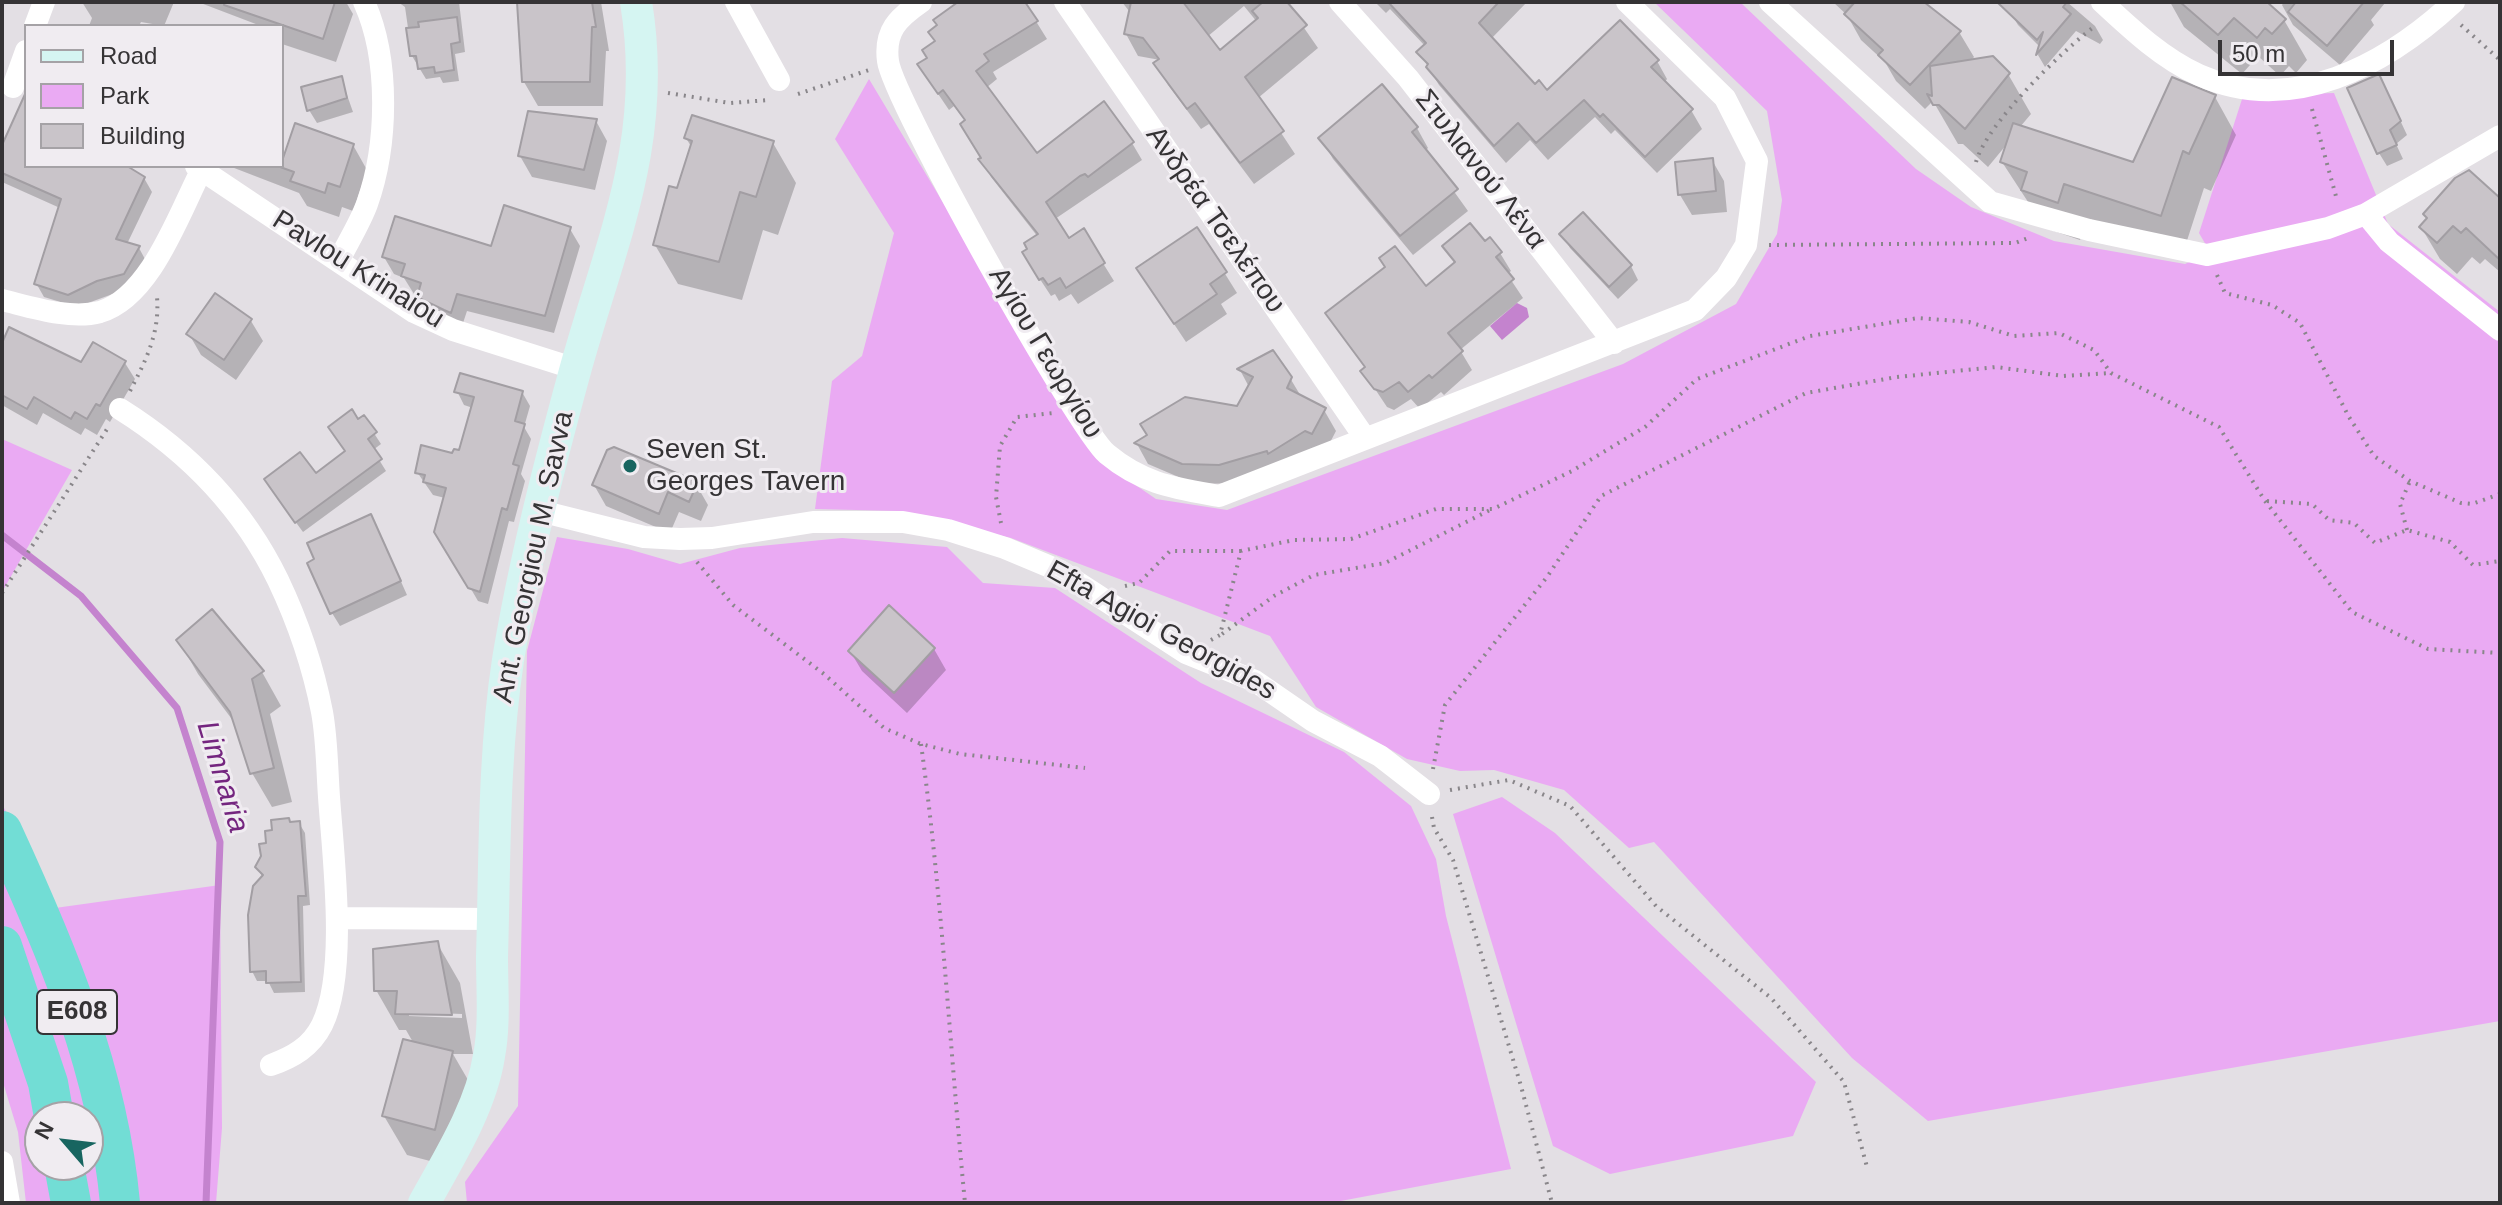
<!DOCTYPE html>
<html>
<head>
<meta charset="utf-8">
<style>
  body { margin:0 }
  #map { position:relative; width:2502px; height:1205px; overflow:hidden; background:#e3dfe4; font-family:Helvetica,sans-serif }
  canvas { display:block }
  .frame { position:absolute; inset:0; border:4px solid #353335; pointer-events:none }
  .legend { position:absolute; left:24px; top:24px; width:260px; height:144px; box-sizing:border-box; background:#f0ecf1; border:2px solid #a5a2a6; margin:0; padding:10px 14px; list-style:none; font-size:24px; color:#353335 }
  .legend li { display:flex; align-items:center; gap:16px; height:40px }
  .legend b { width:40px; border:2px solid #a5a2a6 }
  .north { position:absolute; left:24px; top:1101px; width:80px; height:80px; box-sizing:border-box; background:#f0ecf1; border:2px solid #a5a2a6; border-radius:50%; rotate:298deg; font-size:22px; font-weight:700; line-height:32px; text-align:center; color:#353335 }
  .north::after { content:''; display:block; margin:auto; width:28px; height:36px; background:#186560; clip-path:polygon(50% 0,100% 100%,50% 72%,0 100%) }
  .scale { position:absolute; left:2218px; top:40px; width:176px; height:36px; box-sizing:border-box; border:4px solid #353335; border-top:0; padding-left:10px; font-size:24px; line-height:28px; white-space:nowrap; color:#353335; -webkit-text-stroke:6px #f0ecf1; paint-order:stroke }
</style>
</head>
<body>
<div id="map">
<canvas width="2502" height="1205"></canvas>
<div class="frame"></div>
<ul class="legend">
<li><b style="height:10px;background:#d5f5f2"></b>Road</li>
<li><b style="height:22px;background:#eaaaf3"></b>Park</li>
<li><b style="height:22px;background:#c9c4c9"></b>Building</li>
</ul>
<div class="north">N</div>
<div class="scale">50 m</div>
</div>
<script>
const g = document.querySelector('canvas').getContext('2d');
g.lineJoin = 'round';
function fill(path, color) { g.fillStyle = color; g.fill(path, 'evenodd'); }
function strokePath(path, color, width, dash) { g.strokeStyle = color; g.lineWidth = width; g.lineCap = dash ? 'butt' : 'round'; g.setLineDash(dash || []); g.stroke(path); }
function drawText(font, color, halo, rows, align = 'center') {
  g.font = font + ' Helvetica,sans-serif'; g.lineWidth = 6; g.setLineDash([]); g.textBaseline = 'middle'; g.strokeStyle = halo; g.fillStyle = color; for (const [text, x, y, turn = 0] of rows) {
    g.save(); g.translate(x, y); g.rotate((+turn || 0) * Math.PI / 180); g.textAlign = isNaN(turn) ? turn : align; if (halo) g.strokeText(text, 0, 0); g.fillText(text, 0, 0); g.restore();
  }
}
const green = new Path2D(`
  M1654 2H1740L1916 169 1971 207 2054 241 2185 264 2210 252 2199 233 2243 96 2334 93 2388 224 2500 312V1021L1928 1121 1852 1058 1654 842 1629 848 1564 790 1494 770 1460 771 1407 759 1316 707 1270 636 1011 538 898 511 815 509 832 381 862 356 894 233 835 139 869 79 1096 458 1156 499 1227 510 1623 364 1736 304 1777 234 1782 200 1767 111Z
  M2 439 72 470 2 592Z
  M557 537 628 549 680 564 740 548 842 538 947 547 983 583 1055 588 1201 683 1344 752 1411 806 1436 859 1446 916 1511 1169 1330 1203H467L465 1182 518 1106 527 651Z
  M1502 797 1555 833 1816 1082 1793 1136 1610 1174 1553 1146 1453 814Z
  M2 804 55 908 220 885 222 1128 216 1203H26L18 1132 2 1079ZM40 1117H88V1165H40Z`);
const water = new Path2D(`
  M1517 303 1527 308 1529 317 1502 340 1490 326Z`);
const shadow = new Path2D(`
  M82 2H174L164 26 141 22 139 26H89L92 18Z
  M198 2H346L353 14 336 62 282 44V26H261Z
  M398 2H459L465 52 455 54 459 81 443 83 440 77 426 79 412 56 405 7Z
  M519 2H601L609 51H606L603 106H538L524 82Z
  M969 2H1024L1047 39 993 72 997 79 986 88 1036 156 1132 143 1142 160 1055 219 1069 241 1083 231 1114 281 1078 304 1071 294 1059 301 1055 294 1051 296 1034 270 1038 237 991 177 966 122 954 106 949 110 930 82 929 59 937 43Z
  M1122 2H1286L1318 48 1258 98 1295 154 1254 184 1209 124 1201 129 1168 85 1156 63 1160 60 1138 56 1126 34 1129 11ZM1244 6 1257 22 1220 53 1207 37Z
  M1375 2H1527L1491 39 1535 86 1547 93 1657 61 1667 79 1664 83 1691 110 1702 129 1657 173 1615 130 1611 134 1595 117 1548 160 1530 140 1506 163 1439 85 1419 52 1425 46 1390 9 1386 13Z
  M1833 2H1921L1959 32 1974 57 1970 62 2008 74 2031 114 2020 127 2134 165 2215 97 2236 135 2211 191 2204 188 2183 253 2086 221 2080 240 2045 228 2002 162 2007 144 1988 167 1963 144H1958L1933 101 1925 109 1896 81 1885 62 1861 40 1847 15Z
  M2018 2H2067L2095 26 2103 40 2100 44 2076 31 2045 67 2038 55 2040 47 2018 25 2010 12Z
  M2170 2H2263L2284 20 2307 60 2296 73 2289 66 2280 76 2258 56 2242 74 2184 27Z
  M2284 2H2385V3L2371 20 2374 25 2340 65 2293 25 2282 5Z
  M341 78 353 112 317 123 309 110Z
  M2386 90 2407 135 2396 144 2403 159 2387 166 2379 153Z
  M596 121 607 141 595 190 532 177 520 156Z
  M26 124V166H123L144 178 152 192 127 244 139 248 146 261 132 287 77 307 44 297 36 283 60 208 2 182V150Z
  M1417 128 1428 148 1425 151 1468 211 1413 255 1333 159 1321 138Z
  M686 138 773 143 796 183 778 235 763 230 742 300 678 284 655 245 692 148Z
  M353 145 367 170 353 211 342 207 339 217 307 206 299 193 229 166H282V149L285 158Z
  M1712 160 1724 181 1727 212 1692 215 1680 195Z
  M2500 203V272L2485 259 2480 264 2472 257 2457 274 2440 259 2421 227Z
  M570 229 580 246 554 333 467 311 461 329 429 314 419 295 414 294 404 278 394 274 384 257 493 249Z
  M1197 229 1237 293 1221 304 1227 314 1186 342 1150 288Z
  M1562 234 1631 266 1638 280 1618 299 1570 248Z
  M1485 244 1500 253 1511 271 1507 274 1523 298 1460 350 1472 370 1444 395 1441 392 1420 409 1411 399 1394 410 1387 407 1363 371 1366 369 1327 313 1425 289 1455 264 1445 247Z
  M216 296 251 321 263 341 236 380 201 355 189 334Z
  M2 349 82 365 125 363 135 379 110 422 106 419 97 435 85 428 81 435 43 413 37 425 2 405Z
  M1240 370 1290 378 1302 398 1324 410 1336 431 1324 454 1245 483 1195 484 1148 464 1137 444 1149 436 1238 408 1249 387Z
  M457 391 522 392 530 406 524 427 531 439 521 474 525 481 514 522 509 521 488 604 478 601 437 531 445 498 433 495 417 472 461 453 473 408 464 405Z
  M364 418 381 444 373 450 386 471 303 532 272 490 315 476 347 452 358 421Z
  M696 484 708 505 701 521 679 512 670 533 606 506 594 485Z
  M378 530 407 595 340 626 332 613Z
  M889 608 934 649 946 670 907 713 862 671 850 651Z
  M212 612 262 672 281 706 270 714 292 802 272 807 252 773 237 726 198 674 179 641Z
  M299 823 305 833 310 905 303 906 305 992 274 993 268 981H257L252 971 263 878 257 867 268 845Z
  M437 943 460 983 473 1054H453L475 1092 457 1168 407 1155 384 1116 414 1044 406 1030H399L376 990ZM409 1012 462 1014V1018L409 1016Z`);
const stream = new Path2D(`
  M2 535 81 596 177 708 220 842 206 1203`);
const building = new Path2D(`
  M224 2H335L323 39 224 5Z
  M517 2H592L596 27H592L590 82H522Z
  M958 2H1025L1038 21 984 54 989 61 976 71 1037 153 1104 101 1134 142 1088 177 1085 174 1080 176 1046 202 1069 238 1084 228 1105 263 1066 288 1060 278 1048 285 1043 278 1039 280 1022 252 1027 249 1024 243 1038 234 978 159 981 158 960 124 965 120 943 90 938 94 917 64 927 58 922 50 935 41 928 32 937 25 933 20Z
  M1131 2H1183L1220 50 1258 18 1252 11 1263 2H1287L1307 25 1245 77 1284 131 1240 163 1195 103 1187 109 1153 63 1159 59 1143 38 1124 34Z
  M1388 2H1499L1479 23 1535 84 1539 80 1547 90 1620 20 1659 60 1651 67 1693 109 1645 157 1603 114 1600 117 1584 100 1536 143 1518 123 1494 146 1426 67 1428 64 1416 52 1426 43Z
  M1855 2H1924L1961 31 1910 85 1878 55 1883 50 1844 14Z
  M1997 2H2067L2063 7 2071 14 2036 55 2043 32 2037 40Z
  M2180 2H2267L2286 19 2272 34 2265 28 2257 38 2234 18 2218 35Z
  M2296 2H2364L2327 46 2288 12Z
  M457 17 460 42 451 44 454 70 435 73 434 67 418 69 416 56H410L406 28 419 27 418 22Z
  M1993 56 2010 73 1965 129 1939 105H1933L1927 94 1932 96 1930 66Z
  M2379 74 2401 121 2390 130 2397 145 2377 154 2347 88Z
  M342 76 347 98 307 111 301 87Z
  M2172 77 2216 95 2189 154 2183 151 2161 216 2064 184 2058 203 2021 190 2027 172 2000 162 2013 123 2133 162Z
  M1382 84 1418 127 1412 132 1458 189 1400 236 1318 138Z
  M26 92V166H127L145 177 116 239 140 246 124 274 97 281 68 295 34 284 61 199 2 173V145Z
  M528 111 597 119 584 170 518 156Z
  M692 115 774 141 756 197 740 192 719 262 653 245 669 186 677 188 692 141 684 138Z
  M295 123 354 144 340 187 328 183 325 193 290 181 294 172 280 167Z
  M1713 158 1716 191 1678 195 1675 162Z
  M2469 170 2500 198V260L2466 228 2461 233 2453 226 2437 243 2419 227 2427 218 2423 214 2455 178Z
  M504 205 571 227 545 316 457 294 451 313 444 310 417 297 421 283 401 276 405 264 382 257 395 216 491 246Z
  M1583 212 1632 265 1609 287 1559 234Z
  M1470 223 1485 241 1490 237 1502 252 1496 257 1514 279 1448 333 1463 351 1432 378 1429 375 1408 392 1399 382 1383 392 1374 389 1360 371 1365 367 1325 313 1385 267 1379 258 1395 246 1426 286 1455 262 1442 246Z
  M1197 227 1227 272 1210 284 1217 294 1174 324 1136 268Z
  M215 293 252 319 224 360 186 334Z
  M9 327 81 362 93 342 126 361 100 406 96 404 87 419 75 412 71 419 34 397 27 409 2 395V343Z
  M1273 350 1292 377 1287 388 1326 408 1312 434 1305 431 1268 454 1267 451 1219 465 1182 464 1134 443 1147 435 1140 424 1185 397 1237 406 1253 377 1237 369Z
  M460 373 523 391 515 421 525 424 513 464 519 466 507 510 502 508 480 592 468 588 434 532 446 488 423 482 425 475 415 473 421 445 452 453 454 449 459 450 474 397 454 392Z
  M352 409 358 419 364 415 377 432 368 439 382 459 295 523 264 479 300 452 316 473 345 451 328 427Z
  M614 447 698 482 689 502 668 492 659 514 592 485 607 450Z
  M371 514 401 581 330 614 307 563 314 559 307 543Z
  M889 605 935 648 894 693 848 651Z
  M212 609 264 671 252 679 274 768 250 774 230 712 176 640Z
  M289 818 290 822 300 821 306 896H298L301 982 266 983V971L250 972 248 915 253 886 263 875 255 867 261 856 259 844 266 843 265 831 272 830 271 820Z
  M438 941 452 1015 395 1014 397 991H374L373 949Z
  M403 1039 453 1051 435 1130 382 1116Z`);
const path = new Path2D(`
  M2461 25 2500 60
  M668 93 730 103 770 100
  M798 94 869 70
  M2312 109 2337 200
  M1976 162C1987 123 2062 51 2095 26
  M1769 245 2015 243 2031 237
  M2217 275 2225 293 2272 305 2300 323 2349 417 2374 456 2410 481 2461 503 2472 504 2500 494
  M130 391C146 360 160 333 157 297
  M2267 501 2312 504 2329 520 2354 523 2375 543 2407 530 2450 542 2473 565 2500 561
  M1001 523 996 497 1000 446 1017 417 1053 413
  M2407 530 2400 504 2410 481
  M697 562 733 605 824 674 884 728 921 744 960 754 1085 768
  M1125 586 1139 583 1170 551H1241
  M2 593 109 426
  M1222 634 1274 596 1314 575 1385 563 1490 510
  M1211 640 1220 635 1241 551 1294 540 1351 539 1436 509H1493L1572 471 1645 427 1697 379 1810 336 1918 318 1969 322 2014 336 2059 333 2094 350 2111 373 2219 427 2265 501 2352 612 2428 649 2500 653
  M921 744C942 896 950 1050 965 1203
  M1433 769 1445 705 1547 577 1601 496 1806 393 1897 377 1996 367 2063 376 2111 373
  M1450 790 1509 780 1570 806 1656 906 1771 998 1844 1082 1867 1167
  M1432 817 1434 828 1453 860 1521 1086 1552 1203`);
const street = new Path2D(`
  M736 2 779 80
  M921 2C898 18 884 31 888 61 892 98 1078 430 1107 454 1143 484 1175 488 1219 496L1695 310 1726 278 1746 245 1757 161 1725 98 1627 2
  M1065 2 1365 438
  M1340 2 1408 78 1614 343
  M1770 2 1990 202 2089 230 2207 255 2328 228 2366 214 2500 136
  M2102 2C2131 29 2163 59 2199 75 2292 117 2386 65 2454 2
  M35 26 44 2
  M13 87 26 51
  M196 166 414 312 453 330 576 369
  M2366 214 2389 242 2500 330
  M339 260C348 242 360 223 367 204 388 145 390 59 364 2
  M2 300C31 307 70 320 100 312 151 297 179 213 202 169
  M120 409C187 451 243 508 278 580 298 622 313 666 322 712 327 739 327 769 329 797 333 856 348 972 322 1025 311 1047 293 1057 271 1065
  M540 511 644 537 680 539 712 538 813 522H903L948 530 1005 548 1060 571 1186 653 1255 681 1313 721 1380 756 1429 794
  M338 918 494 919
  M2 1162 9 1203`);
const secondary = new Path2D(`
  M424 1203C449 1158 481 1107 489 1056 495 1025 492 989 492 957 495 858 493 759 508 660 524 563 549 466 575 371 611 241 659 141 636 2`);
const highway = new Path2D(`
  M2 831C57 950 108 1071 120 1203
  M2 946 48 1083 54 1117
  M64 1165 71 1203`);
const markers = [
  [630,466,8,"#186560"]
];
const shields = [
  [77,1012,80]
];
const shieldNames = [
  ["E608",77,1012]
];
const streetNames = [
  ["Στυλιανού Λένα",1480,170,52],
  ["Ανδρέα Τσελέπου",1215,220,55],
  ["Pavlou Krinaiou",358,270,32],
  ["Αγίου Γεωργίου",1045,353,59],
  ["Ant. Georgiou M. Savva",534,557,-78],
  ["Efta Agioi Georgides",1161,631,29]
];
const poiNames = [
  ["Seven St.",646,450],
  ["Georges Tavern",646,482]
];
const waterNames = [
  ["Limnaria",222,777,73]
];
fill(green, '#eaaaf3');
fill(water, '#c483ce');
fill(shadow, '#0003');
strokePath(stream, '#c483ce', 7);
fill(building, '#c9c4c9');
strokePath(building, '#a29ea3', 2);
strokePath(path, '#89868a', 4, [2, 6]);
strokePath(street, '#fff', 22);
strokePath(secondary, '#d5f5f2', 32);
strokePath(highway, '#72ddd5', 40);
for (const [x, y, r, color] of markers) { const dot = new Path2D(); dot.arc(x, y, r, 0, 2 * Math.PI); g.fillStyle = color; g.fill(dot); strokePath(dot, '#f0ecf1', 3); }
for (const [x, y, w] of shields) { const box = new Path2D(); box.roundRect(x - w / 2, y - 22, w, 44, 6); g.fillStyle = '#f0ecf1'; g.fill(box); strokePath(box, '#353335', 2); }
drawText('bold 26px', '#353335', null, shieldNames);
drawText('28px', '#353335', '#f0ecf1', streetNames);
drawText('28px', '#353335', '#f0ecf1', poiNames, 'left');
drawText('italic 30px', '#74257f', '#f0ecf1', waterNames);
</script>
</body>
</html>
